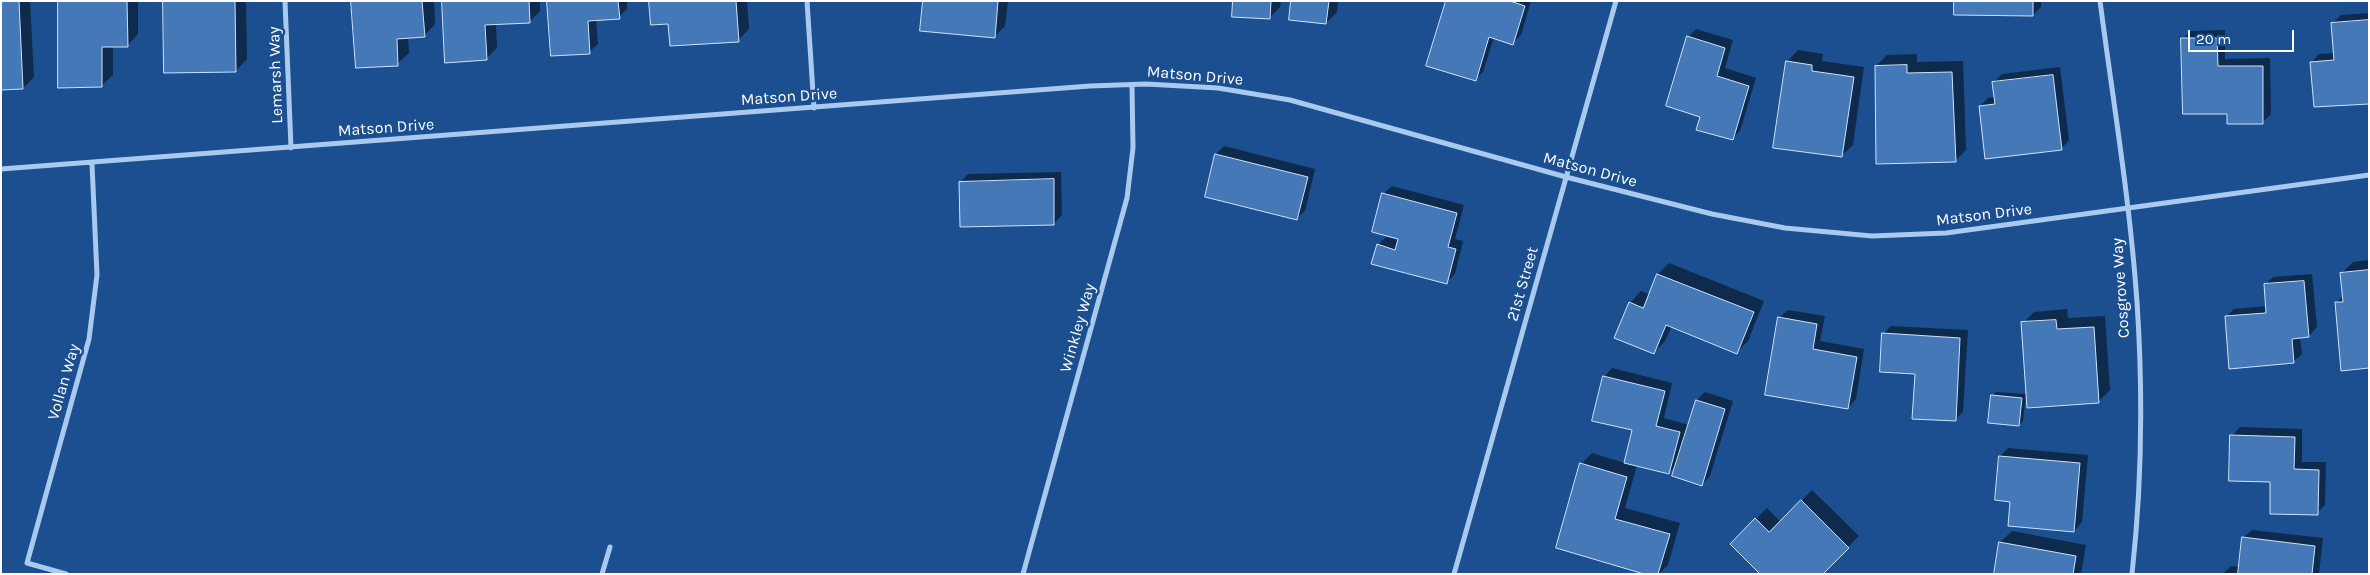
<!DOCTYPE html>
<html>
<head>
<meta charset="utf-8">
<style>
  body { margin:0 }
  #map { position:relative; width:2370px; height:575px; overflow:hidden; background:#1b4f8f; font-family:Karla,sans-serif }
  canvas { display:block }
  .frame { position:absolute; inset:0; border:2px solid #fff; pointer-events:none }
  .scale { position:absolute; left:2188px; top:30px; width:106px; height:22px; box-sizing:border-box; border:2px solid #fff; border-top:0; padding-left:6px; font-size:15px; line-height:18px; white-space:nowrap; color:#fff; -webkit-text-stroke:4px #1b4f8f; paint-order:stroke }
</style>
</head>
<body>
<div id="map">
<canvas width="2370" height="575"></canvas>
<div class="frame"></div>
<div class="scale">20 m</div>
</div>
<script>
const g = document.querySelector('canvas').getContext('2d');
g.lineJoin = 'round';
function fill(path, color) { g.fillStyle = color; g.fill(path, 'evenodd'); }
function strokePath(path, color, width, dash) { g.strokeStyle = color; g.lineWidth = width; g.lineCap = dash ? 'butt' : 'round'; g.setLineDash(dash || []); g.stroke(path); }
function drawText(font, color, halo, rows, align = 'center') {
  g.font = font + ' Karla,sans-serif'; g.lineWidth = 5; g.setLineDash([]); g.textBaseline = 'middle'; g.strokeStyle = halo; g.fillStyle = color; for (const [text, x, y, turn = 0] of rows) {
    g.save(); g.translate(x, y); g.rotate((+turn || 0) * Math.PI / 180); g.textAlign = isNaN(turn) ? turn : align; if (halo) g.strokeText(text, 0, 0); g.fillText(text, 0, 0); g.restore();
  }
}
const shadow = new Path2D(`
  M1 1H30L34 77 23 88Z
  M59 1H138V34L127 46H113V75L101 86Z
  M164 1H246L247 59 236 71Z
  M353 1H434L435 24 424 36 408 37 409 53 397 64Z
  M443 1H540V11L529 22 496 24 497 48 486 59Z
  M548 1H627V9L619 17 596 19 598 44 589 52Z
  M650 1H747L749 29 738 40 670 23Z
  M924 1H1008L1005 26 994 37Z
  M1235 1H1281L1280 7 1269 18Z
  M1292 1H1338L1337 12 1326 23Z
  M1447 1H1531L1521 35 1513 43 1494 37 1483 72 1475 80Z
  M1956 1H2041V7L2033 15Z
  M2369 13V102L2311 63 2319 54 2335 53 2333 23 2341 15Z
  M1696 29 1733 40 1725 68 1756 78 1740 131 1732 139 1688 37Z
  M2225 30V59L2270 58 2271 114 2263 122 2228 113 2183 39 2191 31Z
  M1798 50 1823 54 1822 61 1864 67 1853 145 1841 156 1787 62Z
  M1917 54V62L1963 61 1966 150 1955 161 1876 66 1887 55Z
  M2060 67 2069 140 2061 149 1980 106 1988 98 1996 97 1994 82 2002 74Z
  M1224 146 1315 169 1305 211 1296 219 1216 154Z
  M1061 172 1062 215 1054 224 960 183 968 174Z
  M1392 186 1464 205 1455 239 1463 241 1455 274 1446 283 1378 245 1386 237 1399 240 1383 194Z
  M2369 260V367L2336 303 2344 295 2342 273 2353 262Z
  M1669 263 1764 301 1748 341 1737 352 1672 326 1665 341 1654 353 1630 303 1641 291 1650 295 1658 274Z
  M2312 274 2317 327 2309 336 2300 337 2302 354 2293 362 2226 317 2234 309 2267 306 2265 285 2273 277Z
  M2067 309 2068 318 2105 316 2110 390 2098 402 2023 323 2034 312Z
  M1788 310 1825 316 1820 341 1864 349 1856 399 1848 408 1779 318Z
  M1891 326 1968 330 1963 412 1955 420 1883 334Z
  M1612 368 1672 383 1664 418 1689 425 1697 400 1705 392 1733 401 1710 476 1702 485 1677 464 1669 473 1637 465 1625 508 1680 523 1668 565 1659 574H1649L1557 548 1581 464 1592 453 1625 463 1633 429 1604 377Z
  M1996 392 2026 394 2023 421 2019 425 1992 396Z
  M2240 427 2302 429V462H2326L2325 505 2317 513 2271 481 2232 436Z
  M2008 448 2088 455 2082 522 2074 531 2011 501 2000 456Z
  M1812 490 1859 536 1821 574 1731 544 1767 508 1781 522Z
  M2252 530 2323 538 2319 574H2223L2231 566 2240 567 2243 538Z
  M2012 531 2086 545 2081 574H1995L2000 542Z`);
const building = new Path2D(`
  M1 1H19L23 89 1 90Z
  M58 1H127L128 47H102V87L58 88Z
  M163 1H235L236 72 164 73Z
  M351 1H422L425 37 397 39 398 66 356 68Z
  M442 1H529L530 23 485 25 487 60 445 63Z
  M547 1H618L620 19 588 21 590 54 551 56Z
  M649 1H736L739 42 670 46 668 24 651 25Z
  M923 1H998L995 38 920 31Z
  M1233 1H1271L1270 19 1232 17Z
  M1291 1H1329L1326 24 1289 20Z
  M1446 1H1510L1525 6 1513 45 1489 37 1476 81 1426 66Z
  M1954 1H2033V16L1954 15Z
  M2369 20V104L2314 107 2310 62 2334 60 2331 23Z
  M1687 36 1725 48 1717 76 1749 86 1733 140 1696 130 1700 117 1666 106Z
  M2181 38H2217L2218 66H2263V124H2227V114H2183Z
  M1786 61 1812 65V71L1854 77 1842 157 1773 148Z
  M1907 65V73L1952 72 1956 162 1876 164 1875 66Z
  M2053 75 2062 150 1985 159 1979 106 1995 104 1992 82Z
  M1215 154 1308 177 1297 220 1205 197Z
  M1054 179V225L960 227 959 182Z
  M1382 193 1457 213 1448 247 1456 249 1447 284 1371 264 1377 244 1395 250 1398 239 1372 232Z
  M2369 270V368L2341 371 2335 302H2343L2340 273Z
  M1657 274 1754 312 1737 354 1666 325 1654 354 1614 338 1629 302 1643 308Z
  M2304 281 2309 337 2292 339 2294 363 2229 369 2225 316 2266 313 2264 284Z
  M1778 317 1817 324 1813 349 1857 357 1848 409 1765 395Z
  M2056 320 2057 329 2094 327 2099 403 2027 408 2021 322Z
  M1882 333 1960 338 1956 421 1912 419 1915 374 1880 372Z
  M1603 376 1665 391 1656 426 1680 432 1669 474 1624 463 1632 430 1592 421Z
  M1991 395 2022 398 2019 426 1988 423Z
  M1696 400 1725 409 1702 486 1672 476Z
  M2230 435 2295 437 2294 469 2319 470 2318 515 2270 514V482L2229 481Z
  M1999 456 2080 463 2074 532 2008 526 2010 502 1995 500Z
  M1580 463 1627 477 1615 519 1670 534 1658 574H1644L1556 548Z
  M1801 500 1849 548 1823 574H1760L1730 544 1755 518 1769 532Z
  M2242 537 2315 546 2312 574H2238Z
  M1999 542 2076 556 2073 574H1994Z`);
const minor = new Path2D(`
  M285 1 291 148
  M807 1 814 108
  M2100 1C2113 101 2130 201 2137 302 2143 392 2142 484 2132 574
  M1 169 1090 86 1146 84 1218 88 1290 100 1566 177 1712 214 1785 228 1872 236 1946 233 2369 175
  M66 574 27 563 89 339 97 275 92 164
  M602 574 610 547
  M1023 574 1127 198 1133 148 1132 85
  M1454 574 1616 1`);
const streetNames = [
  ["Lemarsh Way",276,75,-92],
  ["Matson Drive",1195,76,5],
  ["Matson Drive",789,97,-4],
  ["Matson Drive",386,128,-4],
  ["Matson Drive",1590,170,15],
  ["Matson Drive",1984,215,-7],
  ["21st Street",1523,284,-74],
  ["Cosgrove Way",2121,288,-94],
  ["Winkley Way",1078,328,-74],
  ["Vollan Way",64,382,-74]
];
fill(shadow, '#0007');
fill(building, '#4478b7');
strokePath(building, '#cfe3fa', 1);
strokePath(minor, '#a9c9ee', 5);
drawText('16px', '#fff', '#1b4f8f', streetNames);
</script>
</body>
</html>
